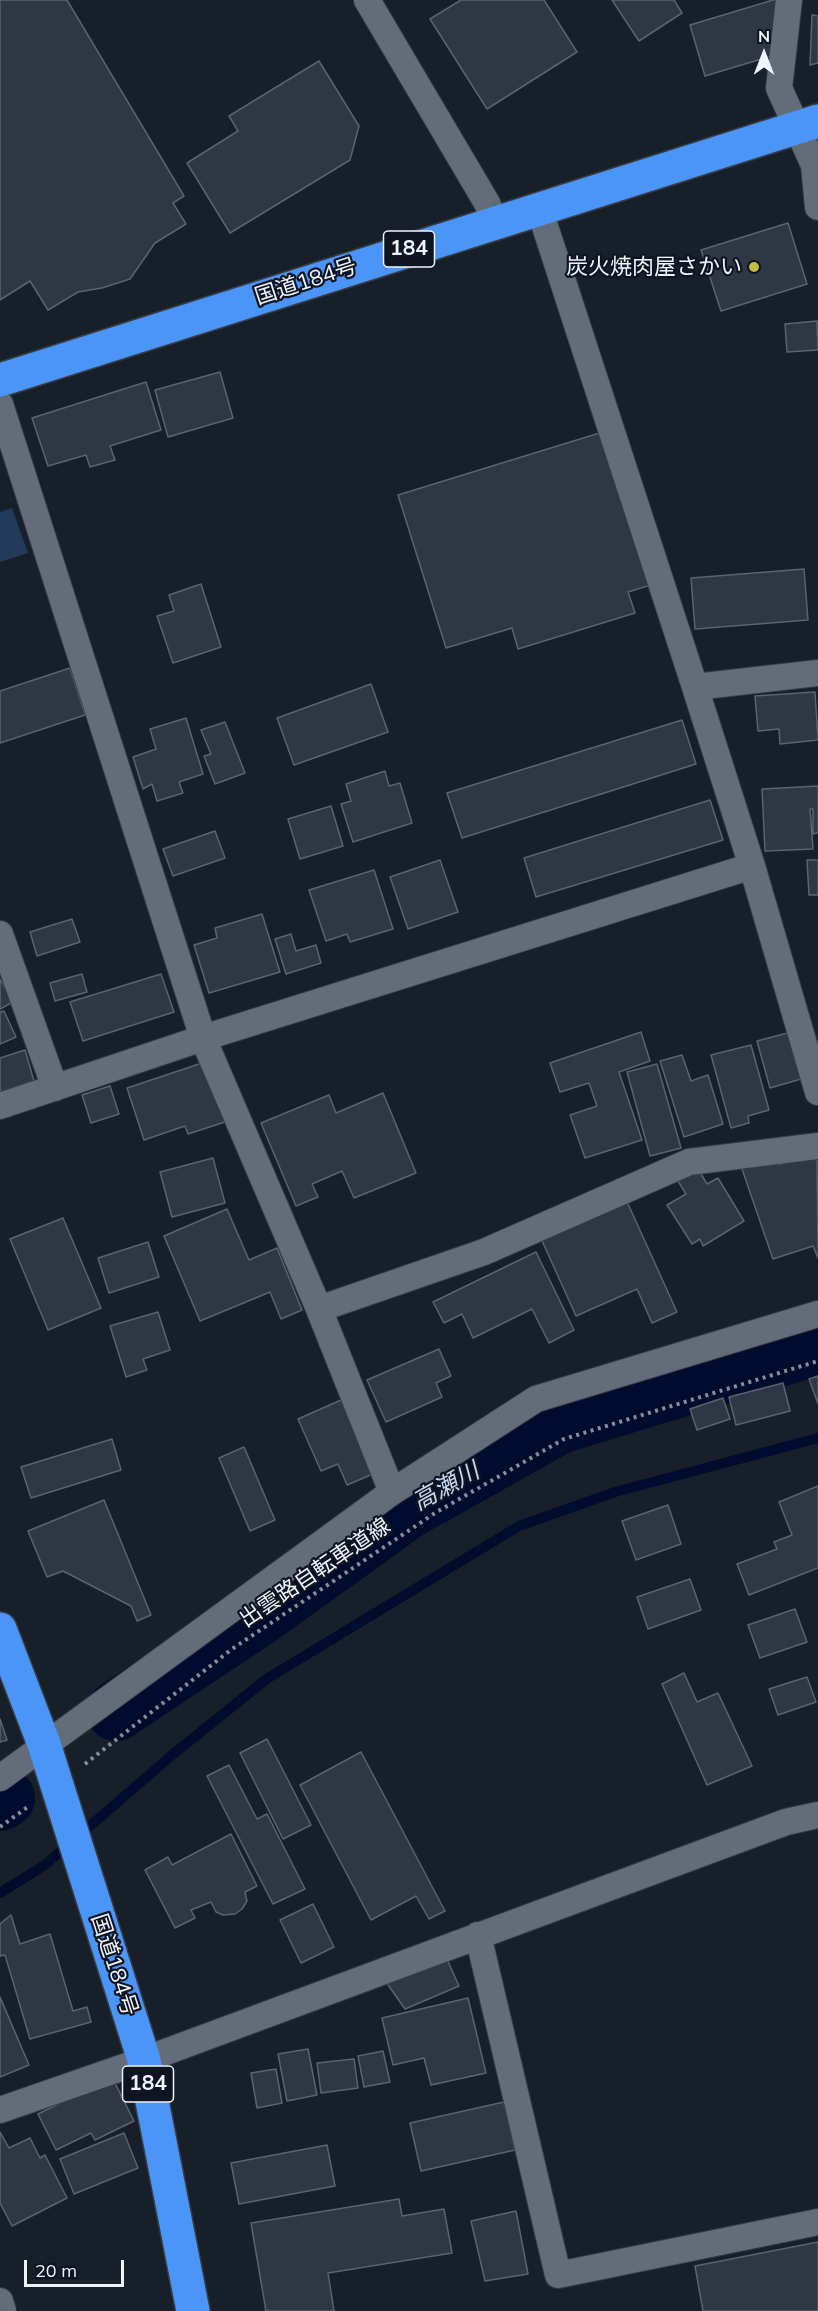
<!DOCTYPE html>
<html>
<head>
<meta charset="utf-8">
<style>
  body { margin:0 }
  #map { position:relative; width:818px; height:2311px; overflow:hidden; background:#171f29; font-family:Mulish,sans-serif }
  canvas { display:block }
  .north { position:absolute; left:734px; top:24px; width:60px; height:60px; -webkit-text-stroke:4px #0e1520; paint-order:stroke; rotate:0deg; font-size:16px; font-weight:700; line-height:24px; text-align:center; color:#eff4fc }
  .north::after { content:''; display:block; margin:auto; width:21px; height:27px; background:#eff4fc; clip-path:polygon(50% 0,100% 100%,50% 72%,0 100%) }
  .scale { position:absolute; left:24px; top:2260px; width:100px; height:27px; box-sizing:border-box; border:3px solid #eff4fc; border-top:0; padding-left:8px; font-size:18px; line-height:21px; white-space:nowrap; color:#eff4fc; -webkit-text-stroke:4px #0e1520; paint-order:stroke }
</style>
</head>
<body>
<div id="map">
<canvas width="818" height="2311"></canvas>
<div class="north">N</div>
<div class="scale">20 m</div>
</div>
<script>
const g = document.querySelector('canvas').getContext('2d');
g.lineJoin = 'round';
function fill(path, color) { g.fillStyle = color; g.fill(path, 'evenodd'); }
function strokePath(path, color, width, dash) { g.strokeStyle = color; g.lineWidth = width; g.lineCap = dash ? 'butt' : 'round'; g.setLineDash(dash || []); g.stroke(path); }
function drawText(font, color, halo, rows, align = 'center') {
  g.font = font + ' Mulish,"Noto Sans JP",sans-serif'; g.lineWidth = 4.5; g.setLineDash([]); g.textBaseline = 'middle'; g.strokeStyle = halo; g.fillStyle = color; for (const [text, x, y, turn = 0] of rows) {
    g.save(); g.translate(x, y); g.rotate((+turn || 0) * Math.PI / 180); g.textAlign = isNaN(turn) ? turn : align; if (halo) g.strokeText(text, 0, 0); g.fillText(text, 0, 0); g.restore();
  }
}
const green = new Path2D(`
  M12 508 28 553 0 562V512Z`);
const stream = new Path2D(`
  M0 1893 45 1865 172 1755 268 1678 519 1526 615 1492 818 1438`);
const river = new Path2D(`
  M116 1711 259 1616 409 1508 559 1424 818 1345
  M0 1801 5 1798`);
const building = new Path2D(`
  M0 0H67L184 196 173 203 186 224 155 243 130 279 102 288 78 292 48 310 30 281 0 300Z
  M461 0H544L577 52 487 109 430 19Z
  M612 0H674L682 13 639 41Z
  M773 0H777L778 54 705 76 690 25Z
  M812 15 818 16V63L810 65Z
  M319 61 359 126 350 160 230 233 187 163 238 131 229 116Z
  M788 223 807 284 721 311 701 250Z
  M817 321 818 350 787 352 785 324Z
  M220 372 233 418 168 437 155 390Z
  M146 382 161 430 110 446 115 460 90 467 86 455 48 466 32 418Z
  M606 431 654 584 628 592 635 613 518 649 512 628 446 648 398 495Z
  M804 569 808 620 695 629 691 578Z
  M201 584 221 647 173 663 157 616 174 611 169 595Z
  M70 668 85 715 0 743V691Z
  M371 684 388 732 294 765 277 718Z
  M815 692 818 740 780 744 779 729 758 731 755 696Z
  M186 718 203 774 179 782 183 793 157 801 152 784 143 789 133 757 156 749 150 729Z
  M682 720 696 764 462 838 447 793Z
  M225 722 245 773 215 784 204 756 211 754 201 730Z
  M385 771 389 786 400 783 412 823 353 842 341 804 351 801 346 784Z
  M818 786V833L813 834V809H810L813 849 765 851 762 789Z
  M710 800 723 840 536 897 524 858Z
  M331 806 343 846 300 859 288 819Z
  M215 831 225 858 173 876 163 849Z
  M440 860 458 912 408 929 390 877Z
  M807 860H818V895H809Z
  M374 870 393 929 350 942 347 934 326 941 309 890Z
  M262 914 280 972 209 993 194 945 217 938 215 928Z
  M72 919 80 942 37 956 30 932Z
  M291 934 296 951 316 945 321 963 286 974 275 939Z
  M82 974 87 992 55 1001 50 983Z
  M161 974 174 1012 83 1041 70 1002Z
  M0 979 13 1002 0 1009Z
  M4 1011 16 1037 0 1044V1012Z
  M795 1031 808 1077 770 1088 757 1041Z
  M641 1032 650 1061 619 1072 642 1140 585 1158 570 1115 597 1106 589 1083 560 1092 550 1063Z
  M751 1045 769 1110 748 1116 749 1123 731 1128 711 1055Z
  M25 1050 34 1081 0 1092V1058Z
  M682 1055 691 1081 708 1075 723 1124 684 1137 660 1061Z
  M208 1061 228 1121 188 1134 185 1126 144 1140 127 1088Z
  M657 1064 681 1148 650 1156 627 1072Z
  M110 1086 119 1114 91 1123 82 1095Z
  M383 1093 416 1173 354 1198 342 1171 312 1184 318 1197 296 1206 261 1123 329 1095 336 1113Z
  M817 1152 818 1258 813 1246 773 1259 742 1169 776 1157 779 1165Z
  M213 1158 225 1203 172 1217 160 1172Z
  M698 1169 707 1184 718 1178 744 1221 703 1246 700 1239 692 1244 667 1205 686 1194 678 1181Z
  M624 1195 677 1312 652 1323 637 1289 576 1316 539 1234Z
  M227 1209 249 1260 277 1248 302 1310 281 1319 270 1292 200 1321 164 1236Z
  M63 1218 101 1308 48 1330 10 1239Z
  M148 1242 159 1277 109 1293 98 1258Z
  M536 1252 574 1330 549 1343 532 1309 473 1338 462 1314 444 1323 433 1302Z
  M158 1312 170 1350 143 1359 147 1370 126 1377 110 1326Z
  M439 1349 451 1376 436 1383 442 1397 386 1422 367 1380Z
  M818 1376V1404L809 1379Z
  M783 1383 790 1411 736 1425 729 1397Z
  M723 1398 730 1419 697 1430 690 1409Z
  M341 1400 373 1474 347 1485 338 1464 321 1471 298 1419Z
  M112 1439 121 1470 31 1498 21 1467Z
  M244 1447 275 1520 250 1531 219 1458Z
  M818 1486V1568L749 1595 737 1564 777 1549 774 1542 792 1535 779 1502Z
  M104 1500 151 1615 137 1621 131 1606 63 1571 47 1577 28 1531Z
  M668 1505 681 1544 636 1560 622 1521Z
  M690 1579 701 1610 648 1629 637 1597Z
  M795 1609 807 1642 760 1658 748 1625Z
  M684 1673 697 1702 718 1693 752 1766 707 1785 662 1684Z
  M807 1677 816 1702 778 1715 769 1689Z
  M0 1719 7 1740 0 1742Z
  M267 1739 311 1825 283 1839 240 1753Z
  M361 1752 445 1911 429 1919 416 1896 371 1920 300 1785Z
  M229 1765 257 1819 267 1814 305 1889 273 1904 207 1776Z
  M231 1834 257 1886 245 1892 247 1901 242 1909 235 1914 223 1915 216 1912 211 1902 191 1910 195 1918 175 1928 145 1870 168 1857 172 1865Z
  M313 1904 334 1947 301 1963 280 1920Z
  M11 1915 20 1944 50 1934 73 2011 87 2007 91 2022 30 2039 5 1955 0 1956V1924Z
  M446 1957 459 1986 405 2009 386 1982Z
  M0 1997 29 2065 0 2077Z
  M468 1998 486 2073 431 2085 424 2058 393 2065 382 2018Z
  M308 2049 317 2095 287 2101 278 2054Z
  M383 2051 390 2082 364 2087 358 2056Z
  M354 2059 358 2088 321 2093 317 2063Z
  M276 2069 282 2103 257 2108 251 2073Z
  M112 2077 134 2121 95 2140 91 2133 56 2150 38 2114Z
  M504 2102 515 2150 421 2171 410 2123Z
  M0 2132 9 2148 30 2138 40 2158 45 2155 67 2198 12 2226 0 2203Z
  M124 2133 138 2168 74 2194 60 2159Z
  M327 2145 335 2186 239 2204 231 2163Z
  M399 2199 402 2216 444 2209 452 2253 328 2273 334 2311H266L251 2223Z
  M516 2211 528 2274 485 2281 471 2221Z
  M818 2242V2311H703L695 2266Z`);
const path = new Path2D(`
  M85 1764 232 1649 435 1513 564 1439 818 1361
  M0 1827 29 1806`);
const street = new Path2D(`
  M367 0 487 203 495 222
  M789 0 779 88 814 165 818 207
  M539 208 695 687
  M0 404 203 1038 319 1309 392 1492
  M752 866 818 1092
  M0 934 55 1088
  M0 1106 203 1038 752 866 695 687 818 673
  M319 1309 484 1252 689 1162 818 1146
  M0 1778 392 1492 536 1399 818 1314
  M478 1935 558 2275 818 2222
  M0 2110 144 2060 786 1822 818 1815
  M0 2301 3 2311`);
const highway = new Path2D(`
  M0 380 818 121
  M0 1629 44 1744 144 2060 193 2311`);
const markers = [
  [754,267,6,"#c4bc3e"]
];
const shields = [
  [409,249,51],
  [148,2084,51]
];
const shieldNames = [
  ["184",409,249],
  ["184",148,2084]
];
const poiNames = [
  ["炭火焼肉屋さかい",742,267]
];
const streetNames = [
  ["国道184号",306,282,-18],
  ["出雲路自転車道線",315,1573,-34],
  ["国道184号",114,1965,72]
];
const waterNames = [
  ["高瀬川",446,1487,-29]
];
fill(green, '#223b5c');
strokePath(stream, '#000c2e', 10);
strokePath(river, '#000c2e', 60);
fill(building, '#2e3743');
strokePath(building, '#5a6370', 1.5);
strokePath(street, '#373c45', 28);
strokePath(highway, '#373c45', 36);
strokePath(path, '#888e97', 4, [3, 4.5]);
strokePath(street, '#636d7a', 26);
strokePath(highway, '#4a95f7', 33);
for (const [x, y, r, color] of markers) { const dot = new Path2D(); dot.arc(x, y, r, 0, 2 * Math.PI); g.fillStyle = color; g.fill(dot); strokePath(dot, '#0e1520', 2); }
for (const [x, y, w] of shields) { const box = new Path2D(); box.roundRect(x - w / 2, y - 18, w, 36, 4.5); g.fillStyle = '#0e1520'; g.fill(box); strokePath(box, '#eff4fc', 1.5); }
drawText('bold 21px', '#eff4fc', null, shieldNames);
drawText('22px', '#eff4fc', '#0e1520', poiNames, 'right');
drawText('22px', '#eff4fc', '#0e1520', streetNames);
drawText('italic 24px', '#c4d8f2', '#0e1520', waterNames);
</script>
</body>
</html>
